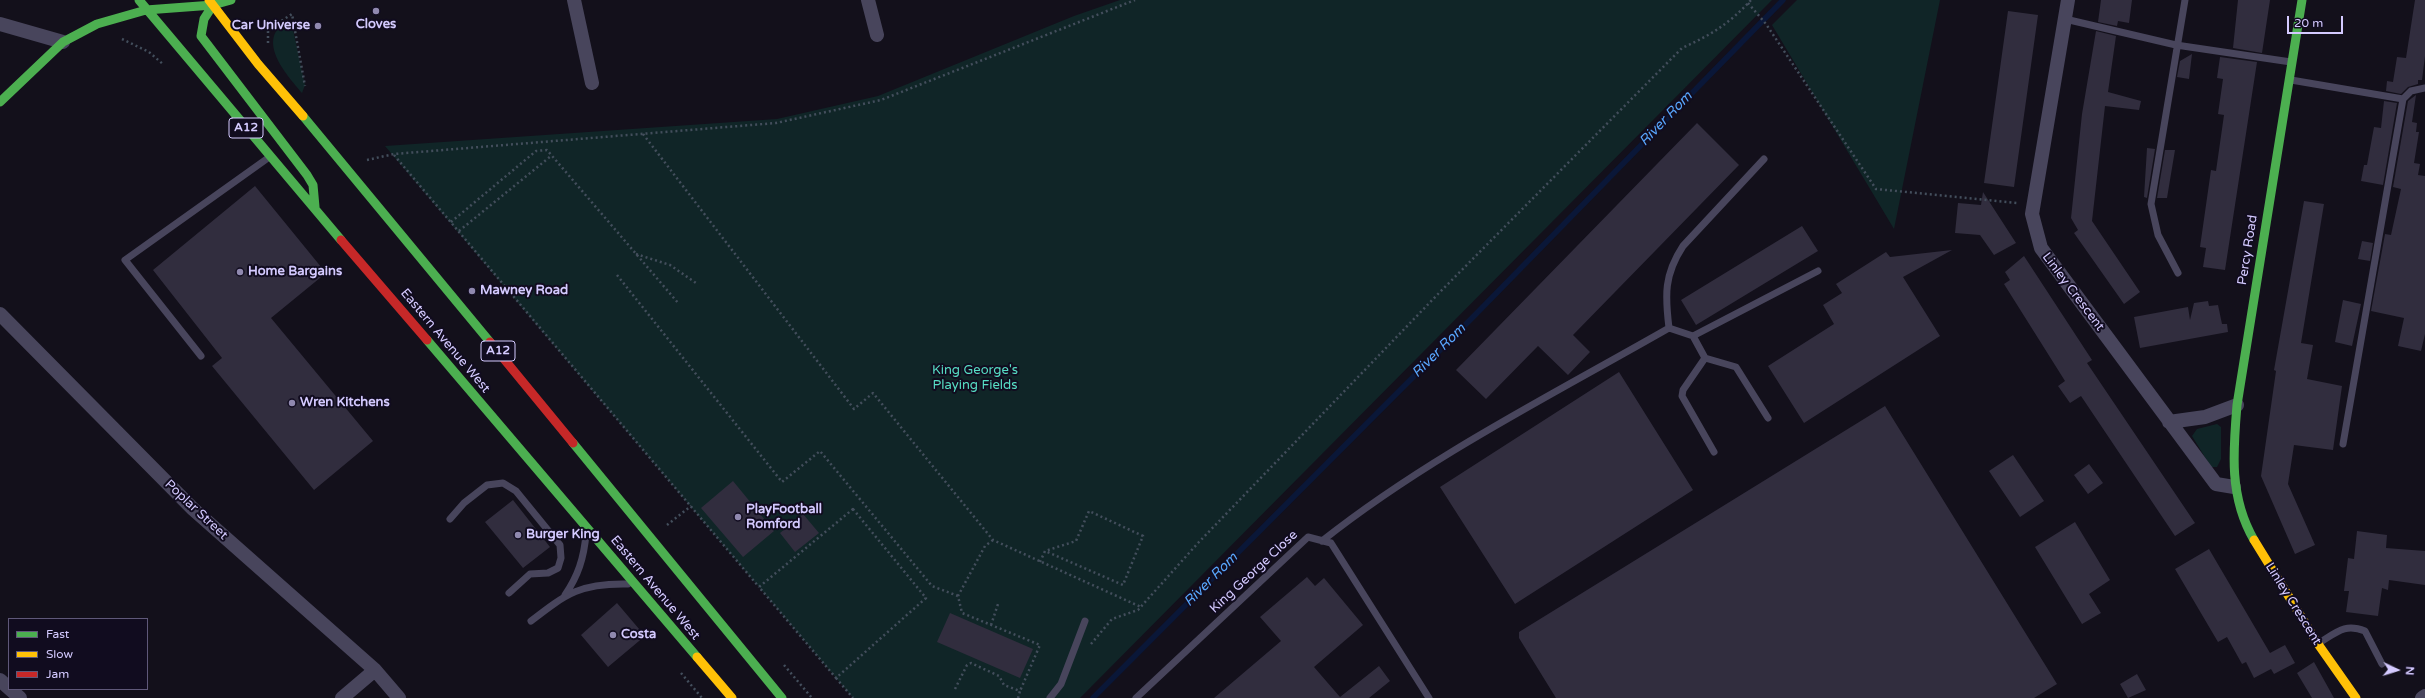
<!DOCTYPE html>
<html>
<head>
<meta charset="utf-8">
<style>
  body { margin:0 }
  #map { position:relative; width:2425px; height:698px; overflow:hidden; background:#13101b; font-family:"Varela Round",sans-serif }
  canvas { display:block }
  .legend { position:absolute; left:8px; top:618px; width:140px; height:72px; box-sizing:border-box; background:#110c1f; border:1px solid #5f5879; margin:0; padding:5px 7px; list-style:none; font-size:12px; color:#d4caff }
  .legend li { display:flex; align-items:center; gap:8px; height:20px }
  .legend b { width:20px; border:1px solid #5f5879 }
  .north { position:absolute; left:2377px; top:650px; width:40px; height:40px; -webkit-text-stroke:3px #110c1f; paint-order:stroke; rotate:94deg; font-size:11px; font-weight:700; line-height:16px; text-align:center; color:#d4caff }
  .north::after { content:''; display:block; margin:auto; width:14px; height:18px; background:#d4caff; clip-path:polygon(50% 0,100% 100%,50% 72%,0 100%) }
  .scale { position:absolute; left:2287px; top:16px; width:56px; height:18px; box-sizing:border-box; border:2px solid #d4caff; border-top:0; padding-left:5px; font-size:12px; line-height:14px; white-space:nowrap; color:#d4caff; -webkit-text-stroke:3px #110c1f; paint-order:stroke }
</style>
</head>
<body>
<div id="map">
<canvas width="2425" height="698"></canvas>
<ul class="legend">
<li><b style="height:5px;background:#4caf50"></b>Fast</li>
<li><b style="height:5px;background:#ffc107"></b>Slow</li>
<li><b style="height:5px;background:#c62828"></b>Jam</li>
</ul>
<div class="north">N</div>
<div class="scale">20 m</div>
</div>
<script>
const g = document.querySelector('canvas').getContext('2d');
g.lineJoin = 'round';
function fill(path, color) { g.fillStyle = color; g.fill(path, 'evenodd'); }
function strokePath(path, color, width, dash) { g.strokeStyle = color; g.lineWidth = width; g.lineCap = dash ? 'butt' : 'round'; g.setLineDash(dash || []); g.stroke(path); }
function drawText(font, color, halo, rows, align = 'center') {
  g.font = font + ' "Varela Round",sans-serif'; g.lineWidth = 4; g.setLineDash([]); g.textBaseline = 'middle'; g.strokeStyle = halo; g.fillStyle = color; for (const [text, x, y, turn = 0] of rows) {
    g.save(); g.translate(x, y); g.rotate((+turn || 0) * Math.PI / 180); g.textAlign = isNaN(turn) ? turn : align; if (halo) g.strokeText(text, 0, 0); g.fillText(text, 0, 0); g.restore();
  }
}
const green = new Path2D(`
  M1120 0H1772L1080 698H853L385 146 777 119 878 96 1074 16Z
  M1797 0H1940L1894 229 1772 25Z
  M287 21 292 25 305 85 302 93C286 74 255 40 287 21Z
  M2217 424 2221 427V459L2217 467H2211L2192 436 2197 429Z`);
const stream = new Path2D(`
  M1093 698 1476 314 1783 0`);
const building = new Path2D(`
  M2101 0H2132L2129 23 2118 21 2117 26 2098 22Z
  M2238 0H2270L2262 53 2233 48Z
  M2415 0H2425V56L2422 80H2418V84L2408 87 2401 94 2386 91 2387 81 2393 82 2397 57 2406 58Z
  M2008 11 2038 15 2014 187 1984 183Z
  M2096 31 2116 36 2108 92 2141 101 2139 110 2105 106 2092 221 2140 292 2124 304 2074 233 2078 230 2071 218 2082 114Z
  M2192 54 2189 79 2177 77 2180 61Z
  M2220 57 2257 62 2225 270 2203 267 2206 248 2200 247 2211 170 2216 171 2224 115 2218 114 2223 79 2217 78Z
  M2416 95 2412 122 2417 123 2416 132H2419L2414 163 2420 164 2418 175 2425 176V334L2421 351 2398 346 2404 318 2371 311 2385 234 2391 235 2401 189 2393 187 2408 101Z
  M2384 101 2397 103 2383 185 2361 181 2364 165H2367L2374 127 2381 128Z
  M1697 123 1739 165 1573 335 1590 352 1568 375 1538 346 1486 399 1456 370Z
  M2147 148 2155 149 2147 198 2144 197Z
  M2165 150H2175L2167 198H2157Z
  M255 186 326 273 271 318 373 441 314 490 212 366 222 358 153 270Z
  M1983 192 2016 243 1994 255 1980 235 1955 233 1958 203 1981 205Z
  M2304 201 2324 204 2301 343 2313 345 2307 379 2342 386 2333 450 2294 445 2288 484 2315 545 2295 554 2261 476 2276 371 2274 370Z
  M1802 226 1818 251 1696 325 1681 300Z
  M2362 241 2373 243 2370 261 2358 259Z
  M1952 250 1903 277 1940 336 1804 423 1768 366 1834 324 1823 305 1842 293 1836 284 1886 252 1890 257Z
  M2024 256 2092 360 2087 363 2195 523 2175 536 2081 396 2070 403 2058 386 2065 381 2004 284 2010 280 2005 272Z
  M2343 300 2361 304 2352 346 2335 342Z
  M2208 301 2209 306 2218 305 2222 324H2227L2228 332 2140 348 2134 317 2188 307 2190 320 2194 303Z
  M1619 372 1693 490 1515 604 1440 487Z
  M1885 406 2057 684 2034 698H1556L1519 638V632Z
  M2013 455 2044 501 2020 517 1989 471Z
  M2089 464 2103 483 2088 494 2074 475Z
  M733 481 774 531 743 557 701 508Z
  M513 500 550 547 523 568 485 522Z
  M803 514 819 533 795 552 780 533Z
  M2075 522 2110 580 2089 594 2101 613 2082 624 2035 547Z
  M2357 531 2387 535 2386 548 2425 551V585L2389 580 2388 590 2382 588 2378 616 2346 612 2349 591H2344L2348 558 2354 559Z
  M2209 549 2270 653 2285 645 2295 663 2274 674 2271 669 2254 678 2246 662 2242 664 2227 637 2218 642 2175 569Z
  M1307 577 1315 586 1324 578 1363 625 1314 667 1340 697 1379 666 1390 681 1369 698H1214L1281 641 1260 617Z
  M617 603 645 636 608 667 581 635Z
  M950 613 1033 649 1020 678 937 642Z
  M2314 662 2334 698H2312L2297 673Z
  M2137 674 2146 690 2128 698 2120 684Z`);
const path = new Path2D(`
  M1748 3 1766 24 1876 189 2017 203
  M268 26V43
  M269 29 292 14 305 86
  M122 39 149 52 164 65
  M643 134 854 409 873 393 993 540 1141 607
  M394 155 759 587
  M367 160 394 154 776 123 881 100 1135 0
  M451 222 536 151 547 150 679 304
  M459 231 551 156
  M636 254 670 265 696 283
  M617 275 782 482 820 451 932 586 958 596
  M853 509 926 598 836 678 759 587Z
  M667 525 691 506
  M993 540 985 546 958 596 962 613 1040 645 1020 691
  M1040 562 1045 551 1076 541 1089 511 1143 536 1123 585 1045 551
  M991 625 998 604
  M1091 644 1112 619 1138 610 1198 543 1439 293 1682 48C1711 35 1729 24 1751 0
  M784 665 812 698
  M681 673 702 698
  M836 678 853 698
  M955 689 967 665 971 663 999 676 1004 685 1020 691 1018 698`);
const lane = new Path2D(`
  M2065 19 2176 45 2291 62
  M2291 80 2403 99 2411 91 2425 88
  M2178 273 2158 235 2151 204 2185 0
  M1669 328C1665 295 1664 275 1683 246L1764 159
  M1693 336 1705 358 1736 367 1768 418
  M201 356 125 260 268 158
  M1705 358 1683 390 1682 396 1714 452
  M2343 444 2403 99
  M450 519 464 503 487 485 503 483 516 491 560 545 561 558 558 568 548 573 530 574 509 593
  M1322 541C1428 457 1552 395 1669 328L1693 336 1818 271
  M565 595C578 576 584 558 586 534
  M531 621C567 593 581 583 628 584
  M2319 643C2337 632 2345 623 2365 631L2382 664
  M1050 698 1061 684 1085 621
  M1136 698 1308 537 1331 543 1429 698`);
const street = new Path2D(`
  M574 0 592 83
  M868 0 877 35
  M2068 0 2032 214 2041 248 2216 484 2234 487
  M0 24 63 42
  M0 314 193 509 375 670 399 698
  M2169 422 2205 417 2237 405
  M0 680 20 698
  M342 698 375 670
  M2422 698 2425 696`);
const fast = new Path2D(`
  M139 0 341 240
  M213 5 204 19 201 36 307 175 313 185 315 207
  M0 102 63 42 97 24 146 10 213 5 231 0
  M303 116 490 342
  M427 340 697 657
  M573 443 782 698
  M2254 540C2229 497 2233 452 2237 405L2302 0`);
const slow = new Path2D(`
  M209 0 258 64 303 116
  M2254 540 2318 644 2356 698
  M697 657 732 698`);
const jam = new Path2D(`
  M341 240 427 340
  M490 342 573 443`);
const markers = [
  [376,11,4,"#9089af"],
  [318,26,4,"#9089af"],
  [240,272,4,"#9089af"],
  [472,291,4,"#9089af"],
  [292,403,4,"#9089af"],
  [738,517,4,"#9089af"],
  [518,535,4,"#9089af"],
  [613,635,4,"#9089af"]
];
const shields = [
  [246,128,34],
  [498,351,34]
];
const shieldNames = [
  ["A12",246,128],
  ["A12",498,351]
];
const poiNames = [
  ["Cloves",376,25,"center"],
  ["Car Universe",310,26,"right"],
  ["Home Bargains",248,272],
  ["Mawney Road",480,291],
  ["Wren Kitchens",300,403],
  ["PlayFootball",746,510],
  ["Romford",746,525],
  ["Burger King",526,535],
  ["Costa",621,635]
];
const streetNames = [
  ["Percy Road",2248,250,-81],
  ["Linley Crescent",2073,292,53],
  ["Eastern Avenue West",445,341,50],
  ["Poplar Street",196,510,43],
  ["King George Close",1254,572,-43],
  ["Eastern Avenue West",655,588,50],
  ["Linley Crescent",2293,604,58]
];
const parkNames = [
  ["King George's",975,371],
  ["Playing Fields",975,386]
];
const waterNames = [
  ["River Rom",1666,119,-46],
  ["River Rom",1439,351,-45],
  ["River Rom",1211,580,-45]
];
fill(green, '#102527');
strokePath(stream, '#0a1738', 5.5);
fill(building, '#312d3e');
strokePath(path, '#434e5c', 2.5, [2, 3]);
strokePath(lane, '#48455c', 7);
strokePath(street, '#48455c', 14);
strokePath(fast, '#4caf50', 9);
strokePath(slow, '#ffc107', 9);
strokePath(jam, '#c62828', 9);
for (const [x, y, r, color] of markers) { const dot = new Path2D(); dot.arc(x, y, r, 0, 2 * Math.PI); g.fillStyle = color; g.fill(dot); strokePath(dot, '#110c1f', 1.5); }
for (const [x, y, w] of shields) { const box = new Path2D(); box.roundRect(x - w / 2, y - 10, w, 20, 3); g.fillStyle = '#110c1f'; g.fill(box); strokePath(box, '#d4caff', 1); }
drawText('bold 12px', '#d4caff', null, shieldNames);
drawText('bold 13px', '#d4caff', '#110c1f', poiNames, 'left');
drawText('13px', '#d4caff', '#110c1f', streetNames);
drawText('13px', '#57dec5', '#110c1f', parkNames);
drawText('italic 14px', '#59a7fe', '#110c1f', waterNames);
</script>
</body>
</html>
